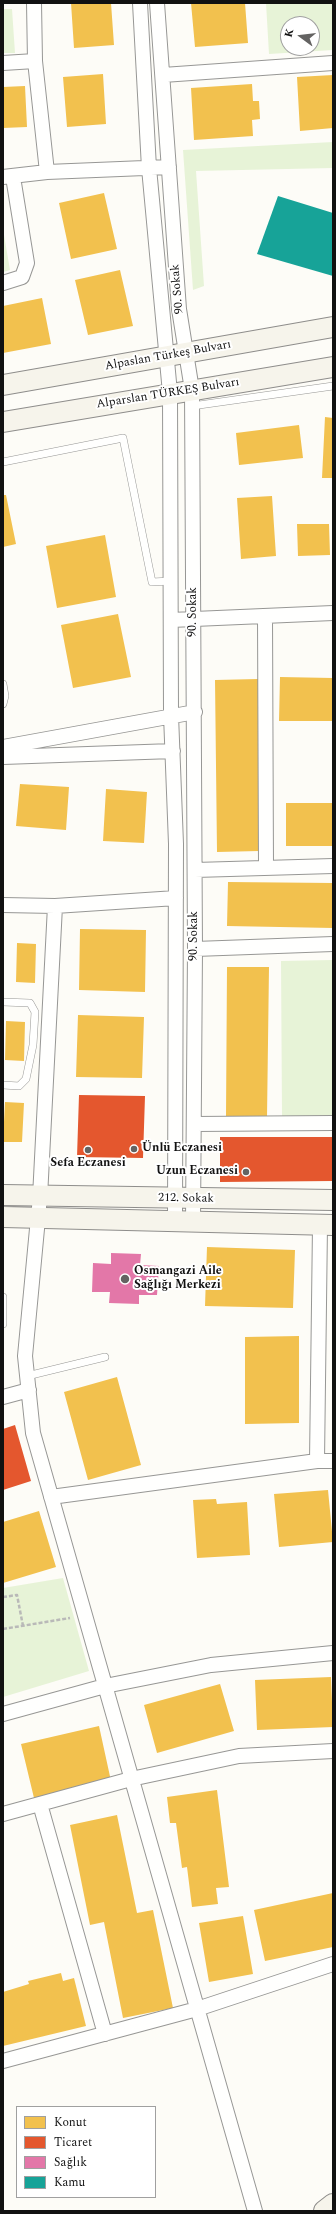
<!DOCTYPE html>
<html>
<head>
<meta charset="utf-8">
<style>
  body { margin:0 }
  #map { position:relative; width:336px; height:2214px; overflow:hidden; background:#fdfcf7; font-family:Spectral,serif }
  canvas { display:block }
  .frame { position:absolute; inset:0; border:4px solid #111; pointer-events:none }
  .legend { position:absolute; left:16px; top:2106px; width:140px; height:92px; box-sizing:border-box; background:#fff; border:1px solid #a0a0a0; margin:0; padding:5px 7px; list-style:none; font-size:12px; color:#111 }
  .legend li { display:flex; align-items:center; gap:8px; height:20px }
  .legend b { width:20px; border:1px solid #a0a0a0 }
  .north { position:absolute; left:280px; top:16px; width:40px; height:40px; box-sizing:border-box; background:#fff; border:1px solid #a0a0a0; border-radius:50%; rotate:285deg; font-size:11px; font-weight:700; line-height:16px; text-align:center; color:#111 }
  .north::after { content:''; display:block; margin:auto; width:14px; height:18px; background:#646362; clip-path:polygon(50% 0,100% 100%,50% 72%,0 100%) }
</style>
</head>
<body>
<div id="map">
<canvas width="336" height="2214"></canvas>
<div class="frame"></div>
<ul class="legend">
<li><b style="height:11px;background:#f2c14e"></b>Konut</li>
<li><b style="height:11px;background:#e4572e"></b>Ticaret</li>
<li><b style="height:11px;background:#e377a8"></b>Sağlık</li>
<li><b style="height:11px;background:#17a398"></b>Kamu</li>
</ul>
<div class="north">K</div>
</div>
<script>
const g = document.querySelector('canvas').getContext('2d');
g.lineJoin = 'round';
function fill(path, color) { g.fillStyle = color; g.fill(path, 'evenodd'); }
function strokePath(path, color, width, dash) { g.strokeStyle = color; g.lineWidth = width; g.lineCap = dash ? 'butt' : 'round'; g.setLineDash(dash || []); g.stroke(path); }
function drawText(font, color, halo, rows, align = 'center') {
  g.font = font + ' Spectral,serif'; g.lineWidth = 4; g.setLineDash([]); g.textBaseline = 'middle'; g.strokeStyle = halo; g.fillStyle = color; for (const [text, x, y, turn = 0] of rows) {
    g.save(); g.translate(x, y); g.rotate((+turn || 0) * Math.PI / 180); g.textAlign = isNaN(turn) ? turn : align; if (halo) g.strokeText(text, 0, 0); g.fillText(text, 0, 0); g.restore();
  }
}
const green = new Path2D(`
  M266 3H333V50L269 54ZM288 24H312V48H288Z
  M3 9H12L15 53H3Z
  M333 142V168L196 171 204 286 193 290 183 150Z
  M3 229 10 270 3 272Z
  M333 960V1117L282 1116 281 961Z
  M63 1578 89 1671 3 1697V1588Z`);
const homes = new Path2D(`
  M71 3H111L114 45 74 48Z
  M191 3H245L248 43 195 47Z
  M103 74 106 124 67 127 63 77Z
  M333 75V128L300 131 297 77Z
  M252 84 253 101H259L260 119 252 120 253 136 194 140 191 88Z
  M25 86 27 127 3 128V87Z
  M104 193 117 249 71 259 59 203Z
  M120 270 133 326 88 335 75 280Z
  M42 298 51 344 3 353V306Z
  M325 417 333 418V478H322Z
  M299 425 303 458 239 465 236 433Z
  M3 495H6L16 544 3 547Z
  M272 496 276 556 241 559 237 498Z
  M297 524H329L330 555 298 556Z
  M105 535 116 597 57 608 46 546Z
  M118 614 131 677 73 688 61 625Z
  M280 677 333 678V721H279Z
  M258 679 259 851 217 852 215 680Z
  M20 784 69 787 66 830 16 826Z
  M106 789 147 792 144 843 103 841Z
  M286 803H333V846H286Z
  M228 882 333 883V928L227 926Z
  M80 929 146 930 145 992 79 990Z
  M17 943 36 944 35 983 16 982Z
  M227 967H269L267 1117 226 1116Z
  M78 1015 144 1017 142 1078 76 1077Z
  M6 1021 25 1022 24 1061 5 1060Z
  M5 1102 24 1103 22 1142H3Z
  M207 1247 295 1250 293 1308 205 1306Z
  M299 1336V1423L245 1424V1337Z
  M117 1377 141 1465 88 1480 64 1392Z
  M328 1490 333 1542 279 1547 274 1494Z
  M216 1499 217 1504 247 1502 250 1555 197 1558 193 1500Z
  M39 1511 56 1567 3 1583V1522Z
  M331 1677 333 1727 257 1730 255 1680Z
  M220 1684 234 1731 157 1753 144 1705Z
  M99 1726 111 1781 34 1798 21 1744Z
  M217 1790 229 1887 216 1888 218 1904 192 1907 187 1867 182 1868 176 1823H170L167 1797Z
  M117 1815 137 1913 153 1910 173 2008 123 2018 104 1922 90 1925 70 1825Z
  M333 1893V1947L265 1961 254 1910Z
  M243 1916 253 1974 209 1982 199 1923Z
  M61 1973 63 1981 74 1978 86 2026 3 2046V1992L29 1984 28 1981Z`);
const shops = new Path2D(`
  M79 1095 145 1096 143 1158 77 1157Z
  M220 1137H333V1181L220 1182Z
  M15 1425 31 1481 3 1490V1429Z`);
const health = new Path2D(`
  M111 1253 141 1254 140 1265 159 1266 157 1295H139V1304L109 1303 110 1292H92L93 1263 111 1264Z`);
const public = new Path2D(`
  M278 196 333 213V276L257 254Z`);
const path = new Path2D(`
  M3 1597 17 1595 23 1626
  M3 1629 70 1618`);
const lane = new Path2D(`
  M192 406 333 386
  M3 462 123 438 152 582 171 581
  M3 684 5 696 3 704
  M3 1002 30 1003 35 1012 33 1045 26 1079 19 1086 3 1085
  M3 1297V1324
  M27 1376 105 1357`);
const street = new Path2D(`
  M34 3 35 61 47 172
  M140 3 149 168 170 393 171 715 176 844 175 1222
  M157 3 179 309 192 390 195 949 193 1222
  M3 63 35 61
  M163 75 333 63
  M3 177 47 172 169 167
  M3 283 22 277 27 263 13 177
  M265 616 266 868
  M171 620 333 613
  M3 747 195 712
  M3 757 173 751
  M195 870 333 866
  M3 905 55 906 176 898
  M55 906 40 1197 25 1356 33 1433 255 2211
  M195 949 333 944
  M194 1124 333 1123
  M3 1397 29 1390
  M317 1461 320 1225
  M51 1497 317 1461H333
  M3 1714 105 1686 211 1665 333 1653
  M40 1804 105 2034
  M3 1814 131 1779 239 1756 333 1751
  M3 2061 197 2009 333 1964`);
const secondary = new Path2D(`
  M3 385 333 327
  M3 422 333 367
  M3 1195 333 1200
  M3 1217 333 1225
  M324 2211 333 2204`);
const markers = [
  [134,1149,4,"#646362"],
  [88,1150,4,"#646362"],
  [246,1172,4,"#646362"],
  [125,1279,5,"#646362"]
];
const streetNames = [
  ["90. Sokak",178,289,-95],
  ["Alpaslan Türkeş Bulvarı",168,356,-10],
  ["Alparslan TÜRKEŞ Bulvarı",168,394,-9],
  ["90. Sokak",194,612,-90],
  ["90. Sokak",195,936,-90],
  ["212. Sokak",186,1199,1]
];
const poiNames = [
  ["Ünlü Eczanesi",142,1149],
  ["Sefa Eczanesi",88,1164,"center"],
  ["Uzun Eczanesi",238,1172,"right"],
  ["Osmangazi Aile",134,1272],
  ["Sağlığı Merkezi",134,1286]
];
fill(green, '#e7f3d7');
fill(homes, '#f2c14e');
fill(shops, '#e4572e');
fill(health, '#e377a8');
fill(public, '#17a398');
strokePath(lane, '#979795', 8);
strokePath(street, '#979795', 16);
strokePath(secondary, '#8e8d8b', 22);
strokePath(path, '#b9b9b8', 2.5, [4, 2]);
strokePath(lane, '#fffffe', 7);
strokePath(street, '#fffffe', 14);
strokePath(secondary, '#f6f4eb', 20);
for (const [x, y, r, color] of markers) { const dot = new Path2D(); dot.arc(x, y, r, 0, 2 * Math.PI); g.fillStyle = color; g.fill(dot); strokePath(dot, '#fff', 1.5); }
drawText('12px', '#111', '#fff', streetNames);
drawText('bold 12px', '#111', '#fff', poiNames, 'left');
</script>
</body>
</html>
